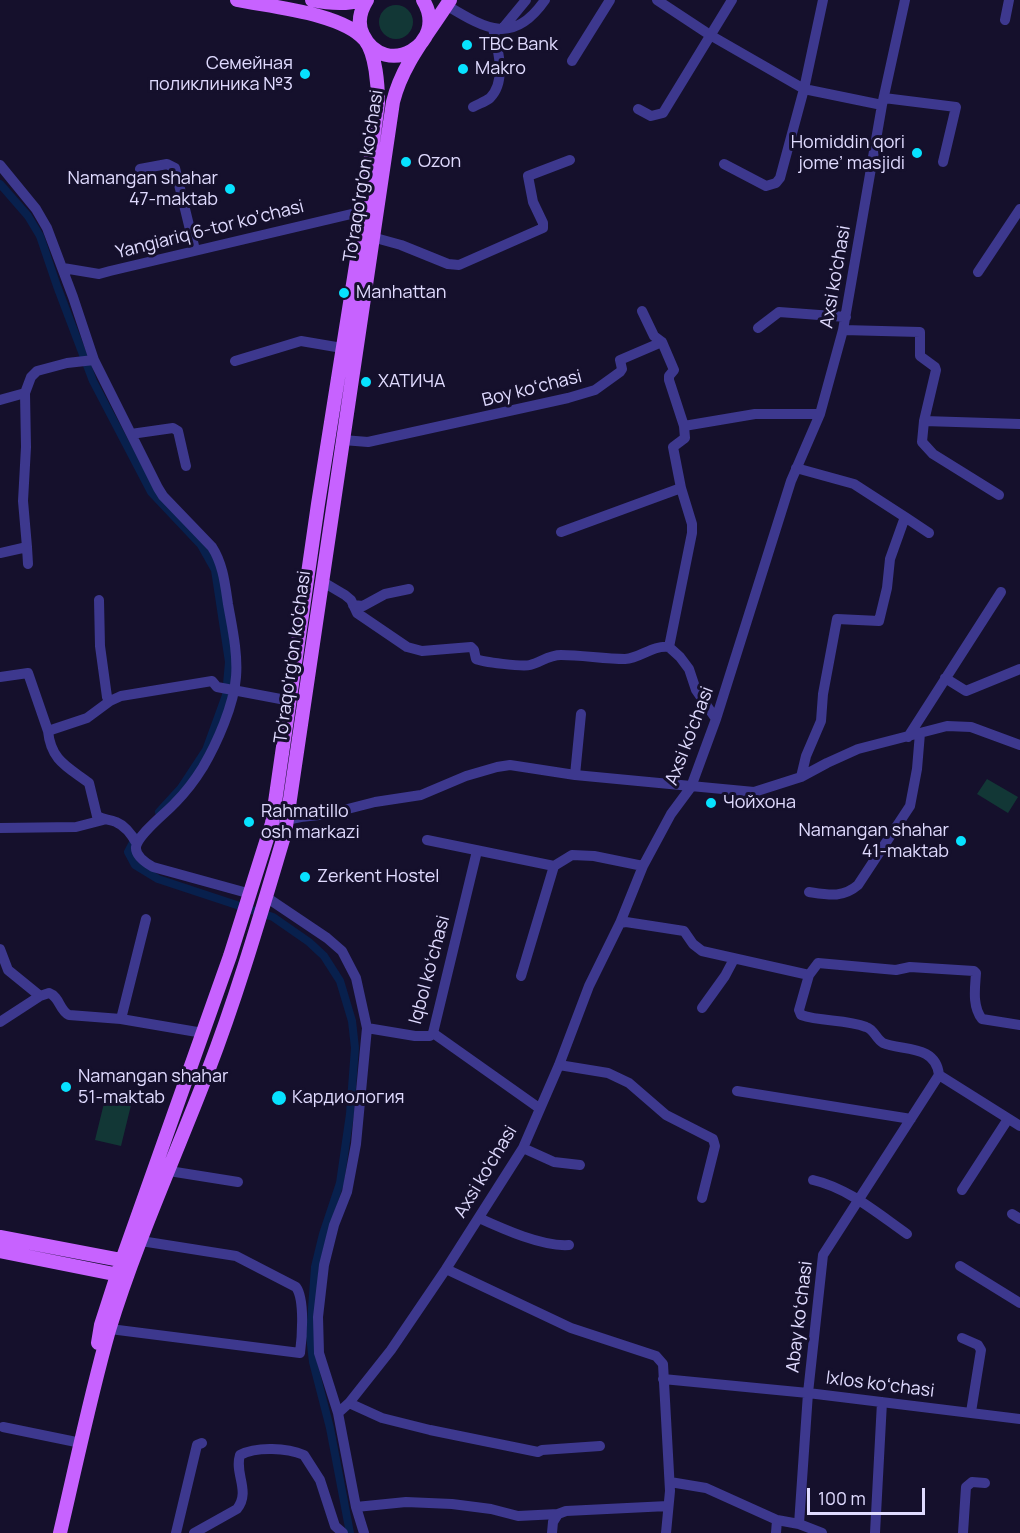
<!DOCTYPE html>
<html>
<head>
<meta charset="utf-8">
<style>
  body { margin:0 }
  #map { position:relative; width:1020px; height:1533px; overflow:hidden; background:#15102c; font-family:Manrope,sans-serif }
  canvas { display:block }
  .scale { position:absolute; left:807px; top:1488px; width:118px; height:27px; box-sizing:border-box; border:3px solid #e0dbff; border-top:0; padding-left:8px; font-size:18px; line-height:21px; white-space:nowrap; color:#e0dbff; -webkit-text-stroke:4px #15102c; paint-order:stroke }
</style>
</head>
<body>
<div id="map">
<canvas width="1020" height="1533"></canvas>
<div class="scale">100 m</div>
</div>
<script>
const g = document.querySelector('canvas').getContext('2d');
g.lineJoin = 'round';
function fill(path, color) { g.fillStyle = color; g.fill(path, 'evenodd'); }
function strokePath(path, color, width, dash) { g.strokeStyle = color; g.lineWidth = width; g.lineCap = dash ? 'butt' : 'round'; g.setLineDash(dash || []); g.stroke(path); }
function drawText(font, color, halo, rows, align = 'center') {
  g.font = font + ' Manrope,sans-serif'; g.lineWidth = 6; g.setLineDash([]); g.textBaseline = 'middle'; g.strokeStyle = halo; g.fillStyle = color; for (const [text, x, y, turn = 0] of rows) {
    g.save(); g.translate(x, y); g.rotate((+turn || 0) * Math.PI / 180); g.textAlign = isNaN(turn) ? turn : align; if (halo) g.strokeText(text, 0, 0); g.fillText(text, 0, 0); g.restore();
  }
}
const green = new Path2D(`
  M379 22a17 17 0 1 1 34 0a17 17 0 1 1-34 0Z
  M987 779 1018 797 1008 813 977 794Z
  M106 1095 132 1101 121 1146 95 1140Z`);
const canal = new Path2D(`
  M0 184 28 216 40 236 57 286 93 381 151 492 201 545 215 570 229 662 226 695 206 750 181 788 159 812
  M136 837 128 852 135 865 158 879 273 917 309 942 324 956 340 981 352 1021 355 1048 350 1114 340 1183 323 1234 315 1267 310 1336 313 1362 330 1428 350 1533`);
const minor = new Path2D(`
  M657 0 710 35 804 89 780 178 776 183 766 186 724 164
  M823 0 804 89 882 105
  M446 5C486 29 513 46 545 0
  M1005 20 1009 0
  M503 28 526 0
  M572 61 610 0
  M884 98 956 107 943 162
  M473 107C478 104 485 102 490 98 507 81 498 49 493 29
  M638 109 651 116 663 113 732 0
  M0 165 36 209 47 228 73 297 94 360 158 488 163 496 212 547C223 564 225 584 228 604 232 627 238 653 236 677 234 705 217 743 203 767 195 780 186 792 175 803 166 813 138 834 136 847 135 856 146 863 153 867L251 894
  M140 169 167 164 175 168 195 250
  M372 237 401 245 448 264 459 265 543 228V223L533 202 528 176 570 160
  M63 268 99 274 110 271 364 211
  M978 272 1020 209
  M642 311 654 336 662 342
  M758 328 779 312 846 317
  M843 330 920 332V356L935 367 936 370 924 421 922 442 933 454 999 495
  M235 361 301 341 342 348
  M0 400 25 393
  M924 421 1020 424
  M131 434 173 428 178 431 186 466
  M343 440 368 442 568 398 595 390 620 372 622 369 620 360 662 342 674 370 669 376V380L684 426 755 414H820
  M796 468 854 484 905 517 890 559 887 588 879 621 837 619 823 694 821 721 806 756 801 777
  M905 517 929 533
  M561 532 681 488
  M27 547 28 564
  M0 553 27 547 23 501 26 447 25 393 31 377 37 371 67 363 94 360
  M323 582 345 595 351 600 357 613 407 647 422 651 471 647 474 650 476 659C482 662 523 667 530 665 541 662 549 655 561 655 582 655 604 659 625 659 641 658 652 645 669 647L680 657 689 669 696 690 716 719
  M99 600 100 646 107 697 110 701
  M353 605 363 606 385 594 409 589
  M669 647 692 533V524L681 488 673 447 685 438 684 426
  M0 677 28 673 48 731 87 718 110 701 121 696 212 681 217 687 291 701
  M945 678 966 691 1020 669
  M48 731C51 761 68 767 89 783L97 816C103 820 109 819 116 822 126 826 132 835 137 844
  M908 737 1001 592
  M575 775 581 714
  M281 821 301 817 328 814 375 802 421 795 466 776 497 767 510 765 575 775 754 792 801 777 827 763 858 749 947 726 971 727 1020 745
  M0 828 76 827 103 820
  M427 840 554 866 572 855 594 856 643 866
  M809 892C829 895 843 898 858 885L910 806 917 769 920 733
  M266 897 327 938 342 951 356 978 367 1028 356 1144 347 1192 334 1225 324 1265 318 1317 319 1353 338 1413 356 1507 364 1533
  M620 923 626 922 684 931 693 944 702 951 809 975 818 963 896 970 910 967 974 971 976 973C975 988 972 1006 982 1019L1020 1025
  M0 949 8 970 40 996
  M809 975 799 1010 801 1015C822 1022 846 1019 866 1027 874 1029 876 1039 883 1043 901 1051 936 1044 939 1075
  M521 976 554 866
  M702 1008 725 976 734 959
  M121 1019 146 919
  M0 1022 40 996 49 993C60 997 59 1010 69 1015L121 1019 203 1033
  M367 1028 415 1036H430L433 1033 477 851
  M433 1033 539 1108
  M559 1065 608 1073 629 1083 666 1115 713 1139 715 1146 702 1198
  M939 1075 1020 1126
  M737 1091 911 1119
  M523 1148 554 1162 580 1165
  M169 1171 238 1182
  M813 1180C848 1188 877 1213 907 1234
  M962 1190 1008 1119
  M1012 1214 1020 1219
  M479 1218C503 1229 543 1247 569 1245
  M960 1266 1020 1303
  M446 1269 571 1328 656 1356 663 1364 670 1491 666 1533
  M110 1329 300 1353C302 1338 305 1299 296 1287L236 1256 141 1241
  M962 1338 978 1345 981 1350 971 1412
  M663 1379 808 1393 1020 1419
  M349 1403 382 1418 430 1430 538 1452 542 1450 600 1446
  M338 1413 349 1403 391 1350 446 1269 523 1148 559 1065 589 986 620 923 643 866 671 814 691 787 716 719 791 481 820 414 843 330 882 105 905 0
  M3 1427 81 1443
  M670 1482 706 1488 777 1520 799 1524 822 1533
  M356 1507 406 1502 452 1504 491 1509 518 1516 558 1514
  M799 1524 808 1393 823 1255 939 1075
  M176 1533 197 1445 202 1443
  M194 1533 237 1509C251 1491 234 1474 240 1455 257 1446 287 1448 304 1455L320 1480 335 1526 343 1533
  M552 1533 553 1522 558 1514 566 1511 668 1506
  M776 1533 777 1520
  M875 1533 882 1402
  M963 1533 966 1487 972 1482 985 1483`);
const major = new Path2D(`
  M312 0C327 3 346 5 361 0
  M367 0C360 11 357 23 363 35 385 80 450 44 423 0
  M0 1237 131 1262
  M0 1251 124 1276
  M98 1343 101 1325 122 1260 230 956 272 823 318 504 360 240 378 103C378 86 376 54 365 40 342 13 271 7 237 0
  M60 1533C76 1465 90 1397 109 1330 136 1242 175 1157 208 1071 238 993 261 913 285 833L393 102C402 64 429 33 450 0`);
const markers = [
  [467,45,6,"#07e2ff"],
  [463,69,6,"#07e2ff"],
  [305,74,6,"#07e2ff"],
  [917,153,6,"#07e2ff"],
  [406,162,6,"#07e2ff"],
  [230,189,6,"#07e2ff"],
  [344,293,6,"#07e2ff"],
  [366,382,6,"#07e2ff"],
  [711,803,6,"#07e2ff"],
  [249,822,6,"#07e2ff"],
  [961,841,6,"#07e2ff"],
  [305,877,6,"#07e2ff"],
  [66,1087,6,"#07e2ff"],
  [279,1098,8,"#07e2ff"]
];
const poiNames = [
  ["TBC Bank",479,45],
  ["Семейная",293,64,"right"],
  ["поликлиника №3",293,85,"right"],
  ["Makro",475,69],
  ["Homiddin qori",905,143,"right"],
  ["jome’ masjidi",905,164,"right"],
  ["Ozon",418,162],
  ["Namangan shahar",218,179,"right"],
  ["47-maktab",218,200,"right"],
  ["Manhattan",356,293],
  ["ХАТИЧА",378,382],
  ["Чойхона",723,803],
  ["Rahmatillo",261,812],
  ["osh markazi",261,833],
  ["Namangan shahar",949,831,"right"],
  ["41-maktab",949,852,"right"],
  ["Zerkent Hostel",317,877],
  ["Namangan shahar",78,1077],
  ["51-maktab",78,1098],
  ["Кардиология",292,1098]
];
const streetNames = [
  ["To'raqo'rg'on ko'chasi",364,176,-81],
  ["Yangiаriq 6-tor koʼchasi",210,230,-14],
  ["Axsi ko'chasi",836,277,-80],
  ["Boy koʻchasi",532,389,-14],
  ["To'raqo'rg'on ko'chasi",293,657,-82],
  ["Axsi ko'chasi",690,736,-69],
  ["Iqbol koʻchasi",430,970,-75],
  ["Axsi ko'chasi",486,1172,-59],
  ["Abay koʻchasi",800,1317,-83],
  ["Ixlos koʻchasi",880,1385,7]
];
fill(green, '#123736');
strokePath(canal, '#08204d', 8);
strokePath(minor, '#3d388e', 10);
strokePath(major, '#c762ff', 14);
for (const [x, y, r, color] of markers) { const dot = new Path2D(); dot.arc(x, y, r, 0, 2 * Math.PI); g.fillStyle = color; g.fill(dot); strokePath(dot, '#15102c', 2); }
drawText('18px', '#e0dbff', '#15102c', poiNames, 'left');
drawText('18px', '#e0dbff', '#15102c', streetNames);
</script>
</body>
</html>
